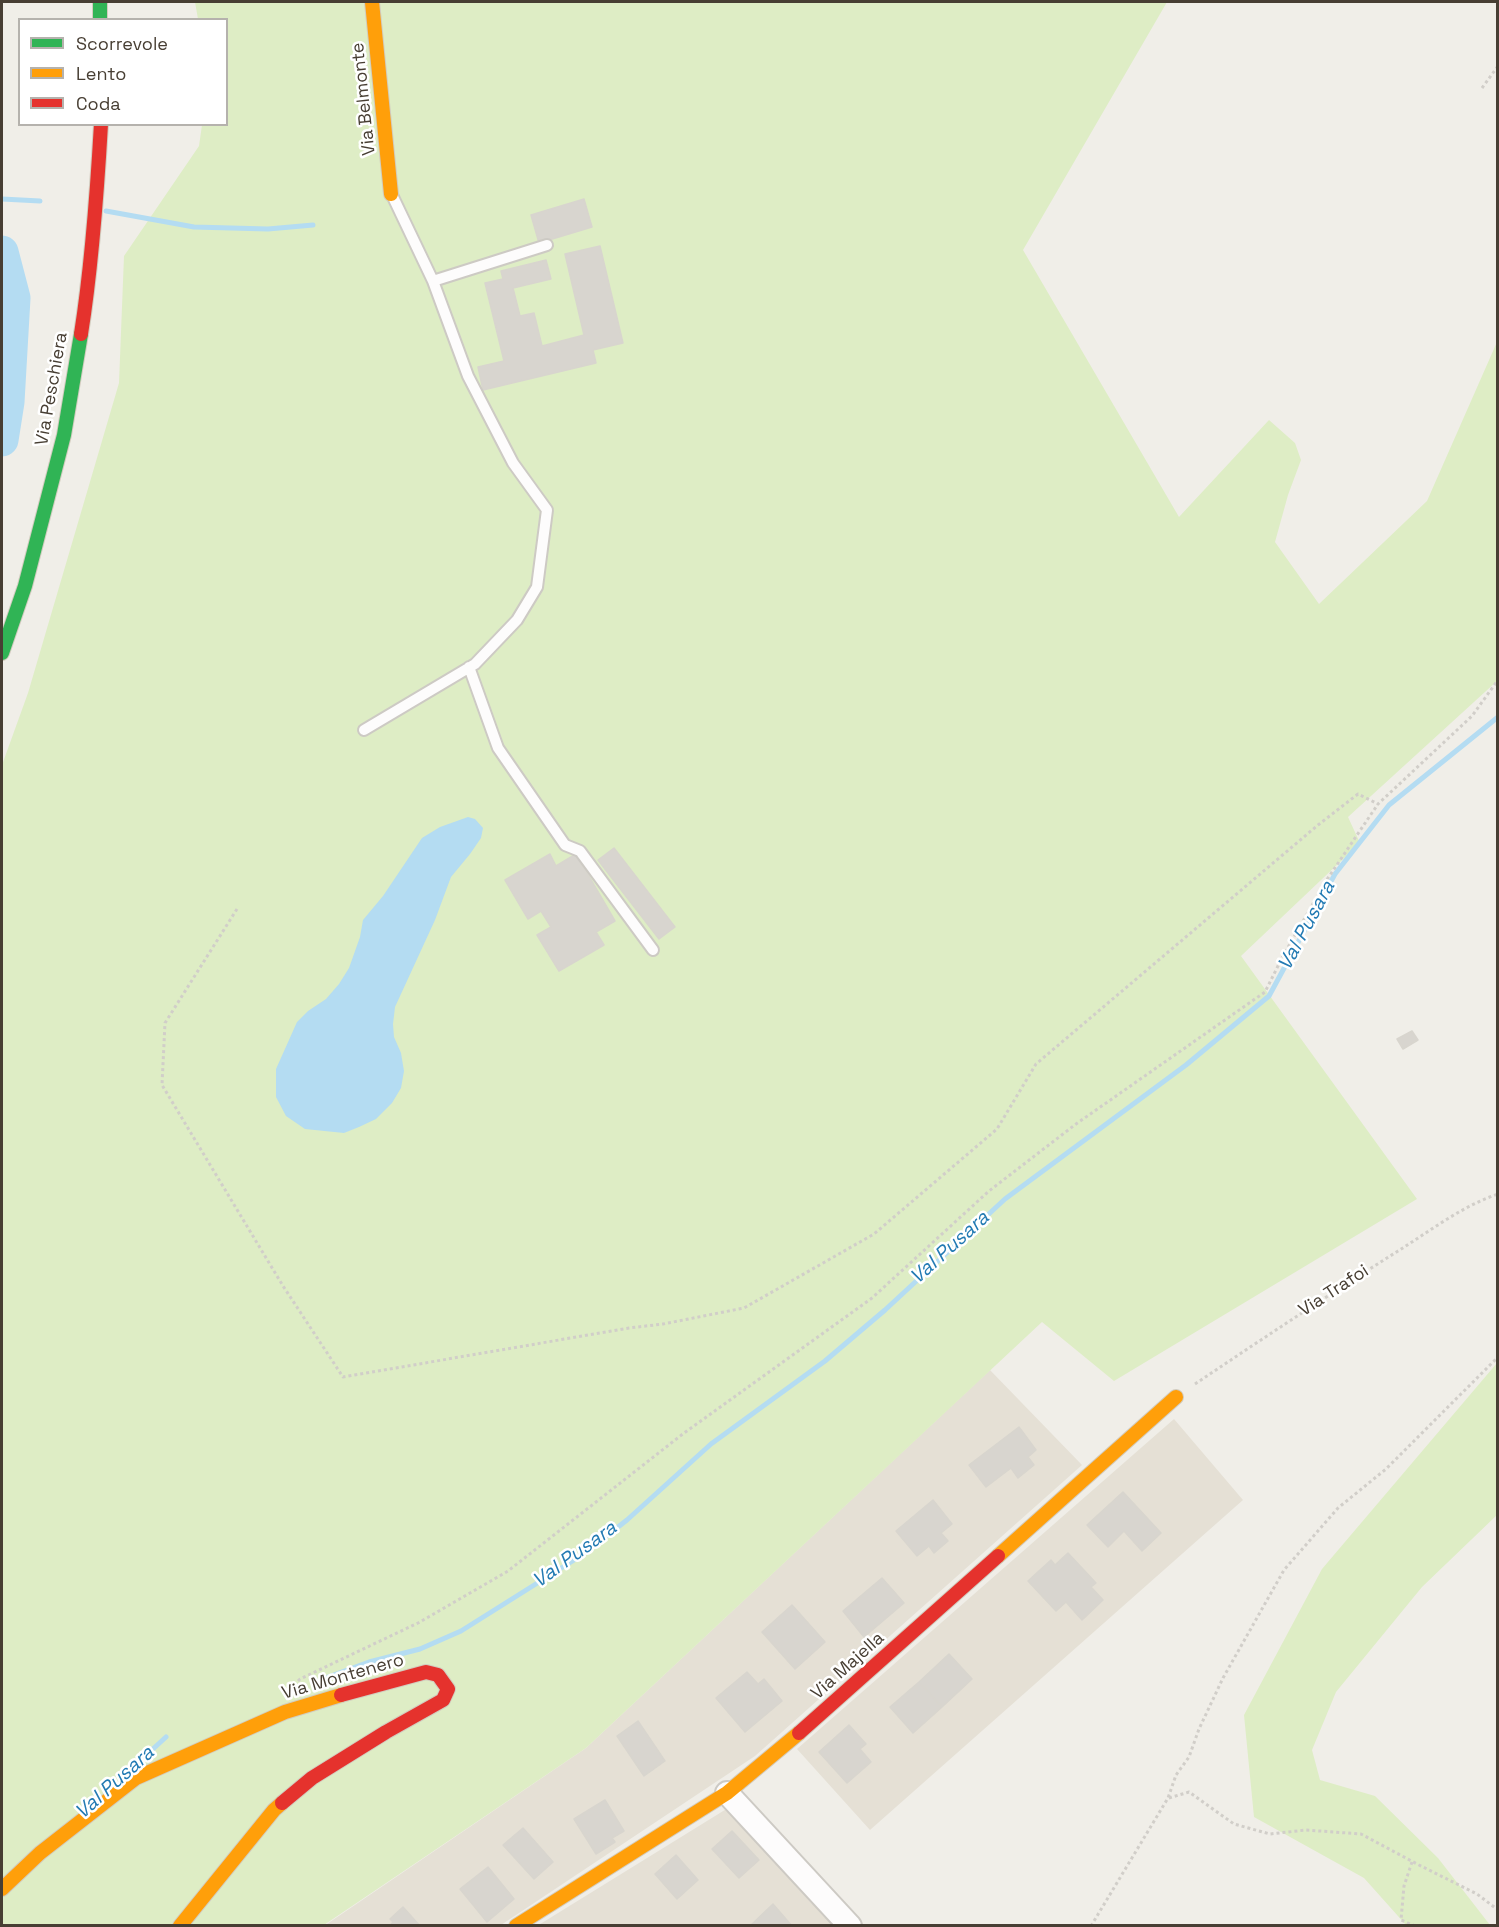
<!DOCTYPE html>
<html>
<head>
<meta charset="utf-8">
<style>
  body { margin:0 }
  #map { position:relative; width:1499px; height:1927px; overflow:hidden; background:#f0eee8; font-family:"Space Grotesk",sans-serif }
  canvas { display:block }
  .frame { position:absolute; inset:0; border:3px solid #473e33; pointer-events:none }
  .legend { position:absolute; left:18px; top:18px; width:210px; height:108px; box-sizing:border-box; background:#fff; border:2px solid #b5b2ad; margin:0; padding:8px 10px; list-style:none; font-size:18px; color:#473e33 }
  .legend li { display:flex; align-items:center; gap:12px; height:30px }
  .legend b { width:30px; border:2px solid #b5b2ad }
</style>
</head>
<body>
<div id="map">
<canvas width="1499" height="1927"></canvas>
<div class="frame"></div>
<ul class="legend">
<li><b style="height:8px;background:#30b455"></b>Scorrevole</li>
<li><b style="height:8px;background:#ff9f0a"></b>Lento</li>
<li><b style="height:8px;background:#e5322d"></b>Coda</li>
</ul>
</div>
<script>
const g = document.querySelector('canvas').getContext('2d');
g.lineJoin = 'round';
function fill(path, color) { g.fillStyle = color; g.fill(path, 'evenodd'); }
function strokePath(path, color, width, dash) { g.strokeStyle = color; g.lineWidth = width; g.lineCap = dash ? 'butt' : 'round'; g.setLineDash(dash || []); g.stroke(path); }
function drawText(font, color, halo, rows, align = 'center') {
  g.font = font + ' "Space Grotesk",sans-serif'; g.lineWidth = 5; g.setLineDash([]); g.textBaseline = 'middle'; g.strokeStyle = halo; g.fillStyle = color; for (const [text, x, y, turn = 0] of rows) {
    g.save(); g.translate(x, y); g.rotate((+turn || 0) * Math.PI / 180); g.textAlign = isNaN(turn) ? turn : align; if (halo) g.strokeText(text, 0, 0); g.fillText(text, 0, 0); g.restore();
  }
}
const residential = new Path2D(`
  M990 1370 1082 1465 755 1756 501 1925 324 1926 586 1748Z
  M1174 1419 1243 1500 870 1830 797 1749Z
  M728 1808 836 1926H537Z`);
const green = new Path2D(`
  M195 2H1167L1023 250 1179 517 1269 420 1295 443 1301 460 1288 495 1275 542 1319 604 1427 501 1497 342V681L1348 817 1360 843 1241 956 1417 1199 1114 1381 1042 1322 586 1748 324 1925H2V765L28 693 119 383 124 256 199 146 202 125 226 124V20L198 19Z
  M1497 1363V1515L1422 1587 1336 1692 1312 1750 1320 1780 1375 1796 1438 1858 1490 1925H1406L1364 1878 1254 1817 1244 1715 1322 1569Z`);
const water = new Path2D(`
  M468 817 475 819 483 828 481 838 470 854 451 877 435 920 395 1007 393 1024 394 1037 401 1053 404 1071 401 1088 392 1103 376 1119 359 1127 344 1133 305 1129 286 1116 276 1097V1069L297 1022 308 1011 326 999 339 984 349 968 360 937 363 920 383 896 422 838 440 827Z`);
const stream = new Path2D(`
  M2 199 40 201
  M106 211 194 227 268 229 313 225
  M320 1680 369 1662 420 1649 461 1631 582 1555 627 1520 711 1444 825 1361 885 1310 1005 1199 1186 1065 1269 996 1335 874 1389 805 1498 717
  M141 1760 166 1737`);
const river = new Path2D(`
  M2 252 14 298 8 402 2 440`);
const building = new Path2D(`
  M584 199 592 227 539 243 531 215Z
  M600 246 623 343 593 350 596 363 483 390 478 367 504 361 485 283 503 279 501 271 546 260 551 279 513 288 520 316 534 313 542 346 584 335 565 254Z
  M614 848 675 927 659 939 598 860Z
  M550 854 556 866 576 854 615 921 596 932 604 945 559 971 537 935 551 927 541 911 528 919 505 880Z
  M1412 1031 1418 1040 1403 1049 1397 1039Z
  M1019 1427 1036 1450 1028 1457 1034 1465 1018 1478 1011 1468 986 1487 969 1465Z
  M1123 1492 1161 1533 1142 1551 1124 1531 1108 1547 1087 1525Z
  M933 1500 952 1524 941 1533 948 1541 934 1553 929 1546 917 1556 896 1531Z
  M1068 1553 1096 1583 1091 1587 1103 1600 1082 1620 1066 1602 1056 1611 1028 1581 1051 1560 1055 1565Z
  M882 1578 904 1603 864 1637 843 1611Z
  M792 1605 825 1642 795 1669 762 1632Z
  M949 1654 972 1679 942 1707 919 1682Z
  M747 1672 758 1684 764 1679 782 1701 745 1732 716 1698Z
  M919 1682 942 1707 913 1733 890 1707Z
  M638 1721 665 1761 644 1776 617 1736Z
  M849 1725 866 1744 860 1749 871 1762 847 1783 819 1752Z
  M605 1800 624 1831 612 1838 615 1842 596 1854 574 1819Z
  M523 1828 553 1862 534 1879 503 1845Z
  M732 1831 759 1860 739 1878 712 1849Z
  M676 1855 698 1880 677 1899 655 1874Z
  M488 1867 514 1899 487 1922 460 1889Z
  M773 1904 792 1926H750Z
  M403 1907 420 1926H390L393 1922 390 1919Z`);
const path = new Path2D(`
  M1482 88 1498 66
  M237 909 165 1023 162 1085 283 1286 343 1377 629 1328 663 1324 744 1308 874 1234 997 1129 1036 1064 1318 825 1358 794 1378 804 1472 716 1498 680
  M1195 1384C1262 1339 1330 1294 1398 1251 1430 1231 1462 1206 1498 1194
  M298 1681 300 1679 418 1623 508 1571 684 1433 872 1298 989 1191 1076 1124 1265 992 1283 956 1326 881 1378 804
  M1169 1798 1189 1792 1234 1824 1270 1834 1306 1830 1361 1834 1419 1865 1477 1894 1498 1910
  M1412 1862 1404 1886 1401 1920 1415 1926
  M1091 1926 1168 1798 1176 1775 1189 1757 1199 1729 1223 1678 1284 1570 1338 1508 1386 1469 1498 1357`);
const lane = new Path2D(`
  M433 281 547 245
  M469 667 498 748 565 845 580 851 653 950
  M364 730 475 664 517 620 537 587 547 510 513 463 468 376 433 281 393 197`);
const street = new Path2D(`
  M727 1793 850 1926`);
const fast = new Path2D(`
  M100 2V20
  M2 653 25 586 64 435 81 334`);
const slow = new Path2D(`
  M372 2 391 194
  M998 1556 1176 1397
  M2 1889 40 1853 136 1778 285 1712 341 1695
  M180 1926 274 1810 282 1803
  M516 1926 727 1793 799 1733`);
const jam = new Path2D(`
  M81 334C92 265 97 194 101 124
  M799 1733 998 1556
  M282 1803 312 1778 386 1732 443 1700 448 1689 438 1675 426 1672 341 1695`);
const streetNames = [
  ["Via Belmonte",364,99,-96],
  ["Via Peschiera",52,389,-80],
  ["Via Trafoi",1334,1291,-33],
  ["Via Majella",848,1666,-42],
  ["Via Montenero",343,1677,-16]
];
const waterNames = [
  ["Val Pusara",1307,926,-62],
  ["Val Pusara",950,1248,-42],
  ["Val Pusara",575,1555,-36],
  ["Val Pusara",115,1783,-42]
];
fill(residential, '#e5e0d5');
fill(green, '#deedc5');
fill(water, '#b4dcf2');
strokePath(stream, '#b4dcf2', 5);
strokePath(river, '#b4dcf2', 33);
fill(building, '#d8d5cf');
strokePath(building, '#d8d5ce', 1.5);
strokePath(lane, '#cdcac4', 14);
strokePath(street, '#cdcac4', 26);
strokePath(fast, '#d2ccbf', 16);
strokePath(slow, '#d2ccbf', 16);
strokePath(jam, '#d2ccbf', 16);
strokePath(path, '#d1cec9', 3, [3, 3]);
strokePath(lane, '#fdfcfc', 10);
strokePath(street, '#fdfcfc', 22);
strokePath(fast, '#30b455', 14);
strokePath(slow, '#ff9f0a', 14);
strokePath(jam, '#e5322d', 14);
drawText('18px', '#473e33', '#fff', streetNames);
drawText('italic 20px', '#227ab3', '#fff', waterNames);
</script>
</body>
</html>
